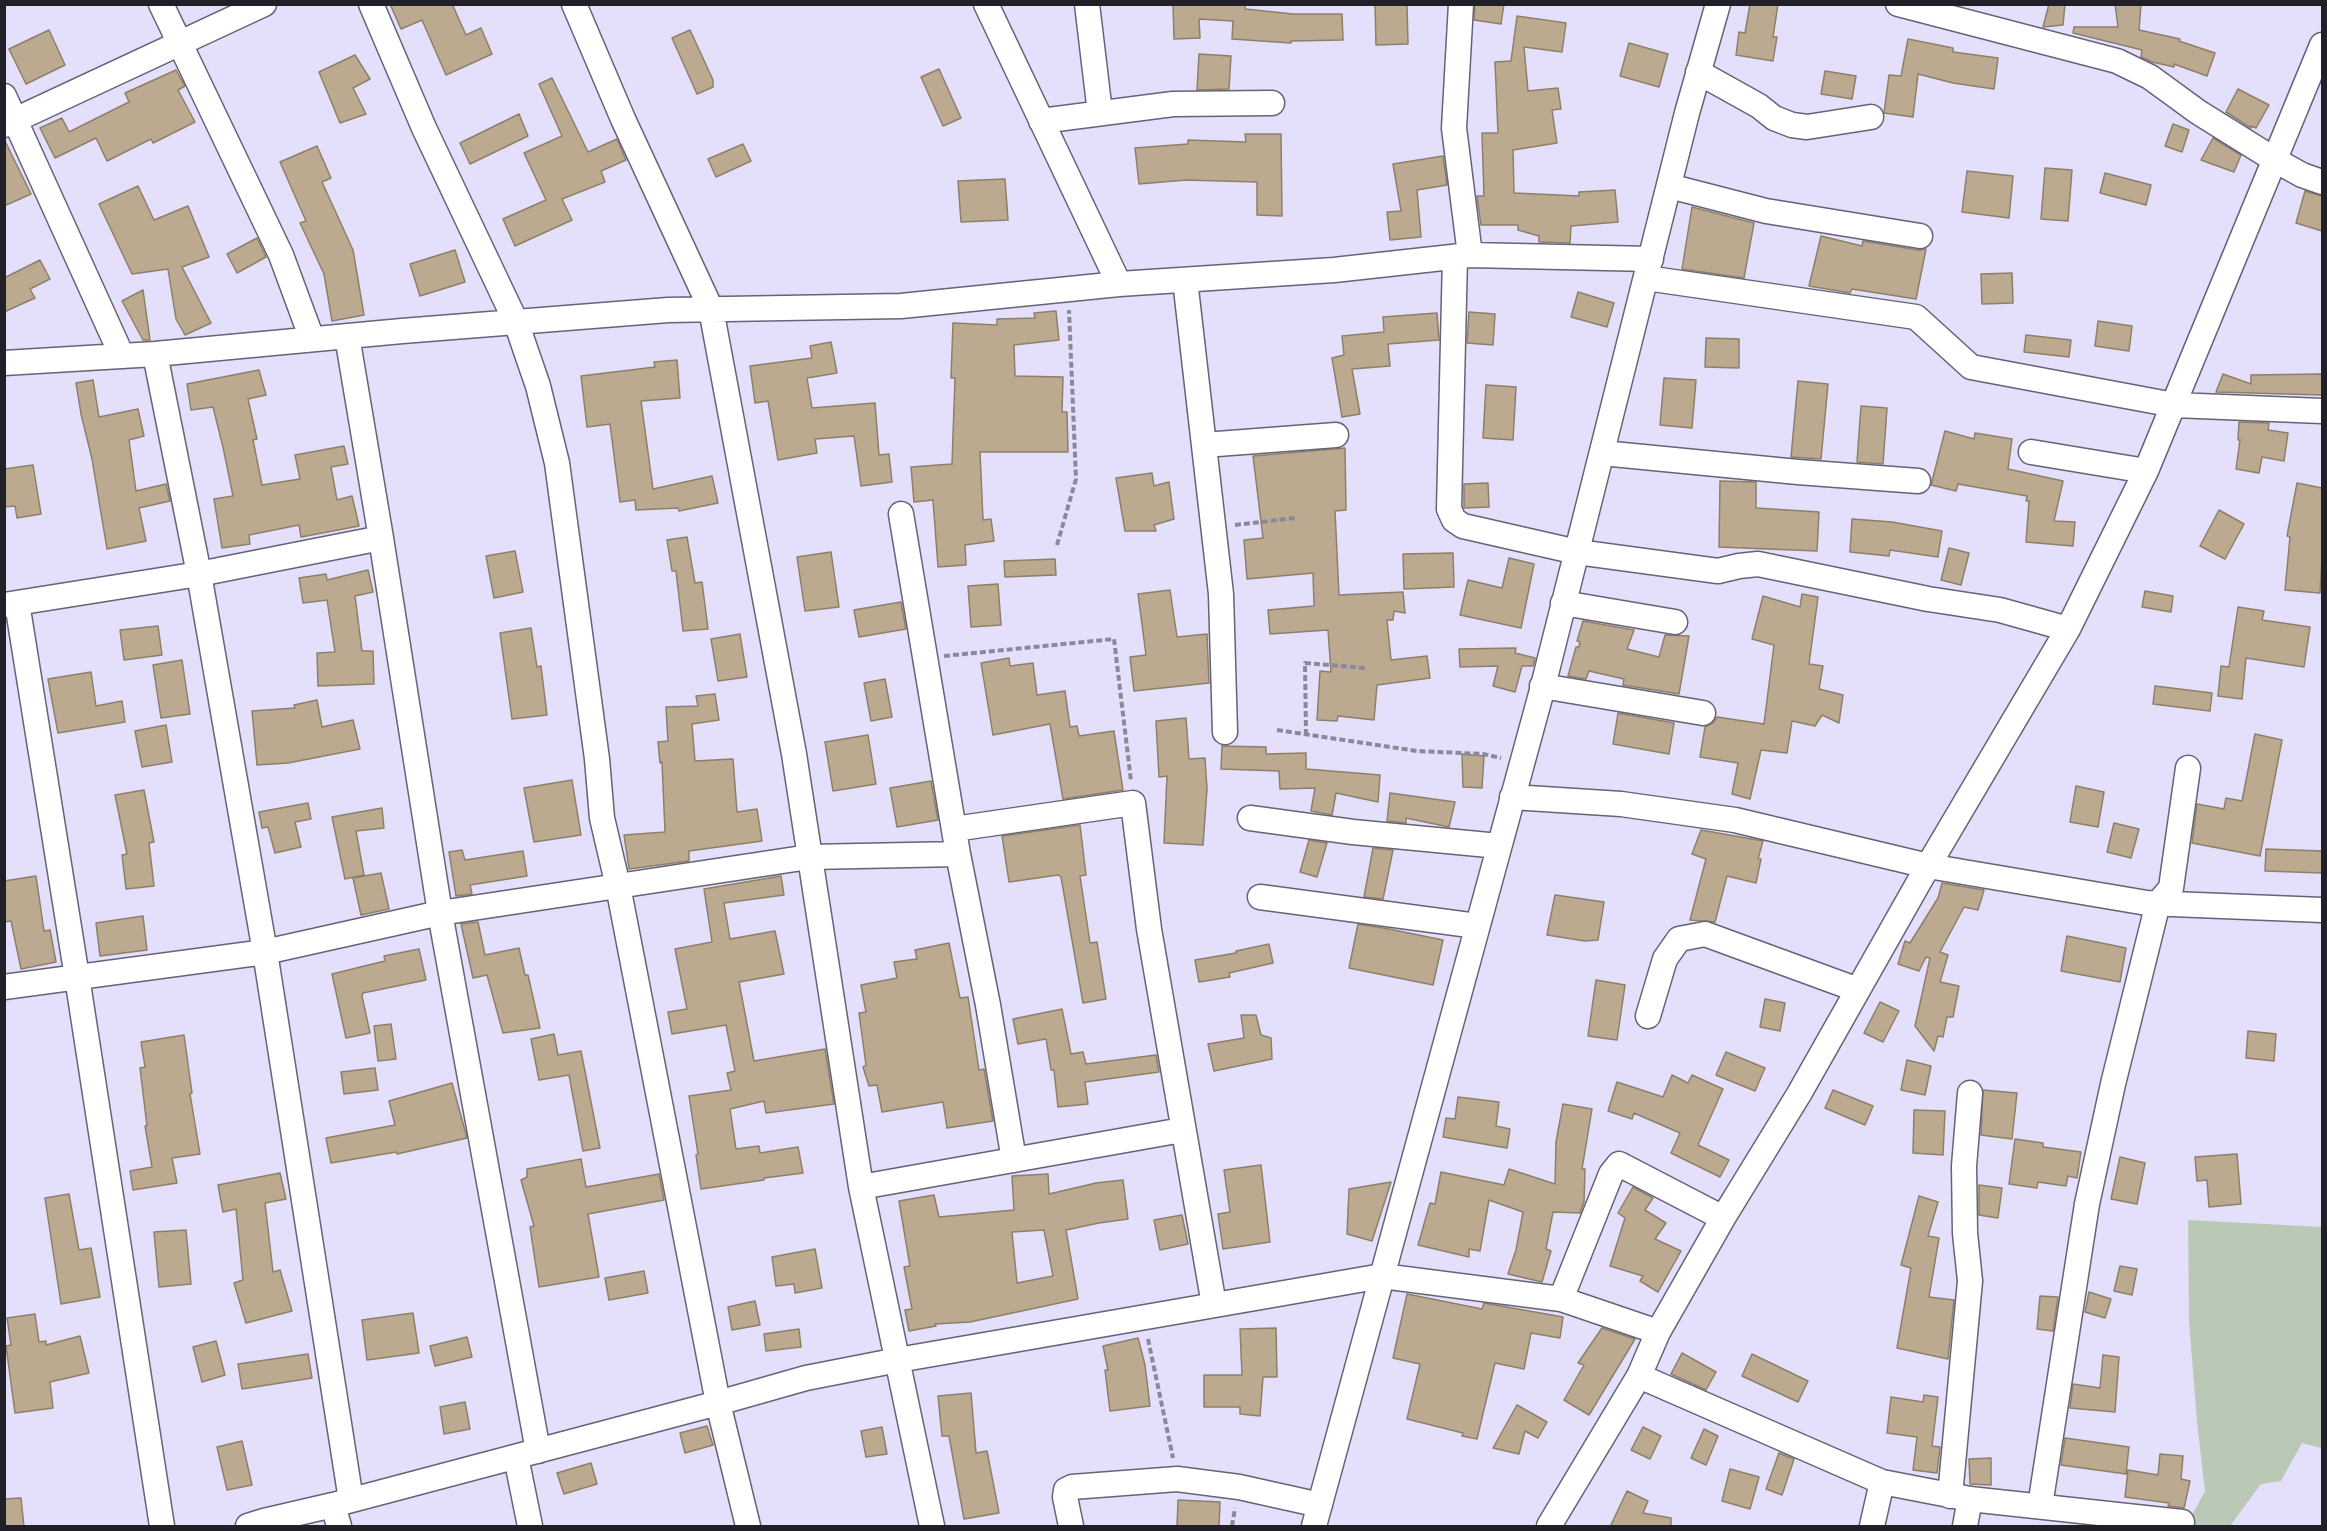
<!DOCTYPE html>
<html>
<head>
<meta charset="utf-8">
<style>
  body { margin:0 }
  #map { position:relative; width:2327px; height:1531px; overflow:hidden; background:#e4dffa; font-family:Jost,sans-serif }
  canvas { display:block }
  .frame { position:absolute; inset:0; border:6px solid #211f28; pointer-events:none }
</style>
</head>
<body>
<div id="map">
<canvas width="2327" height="1531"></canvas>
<div class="frame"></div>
</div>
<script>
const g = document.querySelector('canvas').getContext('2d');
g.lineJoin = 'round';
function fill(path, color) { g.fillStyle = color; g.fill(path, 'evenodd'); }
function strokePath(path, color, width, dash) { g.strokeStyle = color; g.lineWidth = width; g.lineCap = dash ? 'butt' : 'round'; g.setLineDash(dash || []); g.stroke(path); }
const green = new Path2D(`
  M2188 1220 2322 1227V1448L2302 1443 2281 1481 2261 1484 2230 1526H2186L2205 1491 2197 1422 2189 1321Z`);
const building = new Path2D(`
  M390 4H457L453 6 466 35 481 28 492 54 446 75 422 20 401 29Z
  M1173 4H1245V9L1293 14H1342L1343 40 1291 41V43L1232 39 1233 21 1199 19 1200 38 1174 39Z
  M1375 4H1407L1408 44 1376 45Z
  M1475 4H1504L1501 24 1474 20Z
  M1750 4H1778L1773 37H1777L1773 61 1736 55 1739 32 1745 33Z
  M2049 4H2065L2063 25 2043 27Z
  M2115 4H2141L2139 30 2180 39 2179 41 2215 53 2207 76 2174 64V67L2152 62 2141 57 2142 50 2073 33 2074 27H2118Z
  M1517 16 1566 23 1562 52 1524 47 1528 91 1558 88 1561 109 1552 110 1557 143 1513 150 1514 193 1579 196V192L1615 190 1618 222 1571 226 1570 243 1539 242V236L1518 230V225H1481L1477 196H1484L1482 133H1498L1495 62 1511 61Z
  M49 30 65 65 26 84 9 49Z
  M690 30 713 80V87L697 94 672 38Z
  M1908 39 1953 48V52L1998 58 1994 89 1953 83 1918 74 1913 117 1884 113 1889 75 1901 76Z
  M1629 43 1668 54 1659 87 1620 76Z
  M1199 54 1231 56 1229 89 1197 90Z
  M355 55 370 79 353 88 366 114 340 123 319 72Z
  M939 69 961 118 943 126 921 77Z
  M176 70 185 86 178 90 195 122 153 143 151 139 107 161 96 138 55 158 40 128 62 118 69 132 129 102 125 93Z
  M1825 71 1856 76 1852 99 1821 94Z
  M552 78 588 152 617 139 626 160 601 171 605 182 562 199 572 220 515 246 503 219 546 200 524 153 562 136 539 84Z
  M2238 89 2269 105 2256 128 2251 126V128L2226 112Z
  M519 114 528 136 470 164 460 143Z
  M2173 124 2189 130 2182 152 2165 146Z
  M1245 134H1281L1282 216 1257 215V182L1186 180 1139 184 1135 148 1188 144V140L1246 142Z
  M2213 138 2241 155 2234 172 2201 160Z
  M4 139 31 194 4 206Z
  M743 144 751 161 716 177 708 159Z
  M317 146 331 178 322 182 353 250 364 315 332 321 324 274 300 223 306 221 280 162Z
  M1443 156 1447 185 1417 190 1421 237 1390 240 1387 212 1401 211 1393 164Z
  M2045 168 2072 170 2068 221 2041 219Z
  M1967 171 2013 176 2009 218 1962 212Z
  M2105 173 2151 185 2146 205 2100 193Z
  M1005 179 1008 220 961 222 958 181Z
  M138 186 154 220 188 206 209 257 182 267 211 323 185 335 176 319 168 269 132 274 99 204Z
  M2305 191 2322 196V231L2296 223Z
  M1692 207 1754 223 1744 278 1682 269Z
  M1821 236 1862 246 1863 241 1918 250 1926 249 1916 299 1852 289 1850 293 1809 286Z
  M257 238 266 257 237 273 227 254Z
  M455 250 465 282 420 296 410 264Z
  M40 260 50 279 30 289 35 298 4 312V278Z
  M2012 273 2013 303 1982 304 1981 274Z
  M143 290 150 340H143L122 301Z
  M1578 292 1614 303 1607 327 1571 317Z
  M1056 311 1059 340 1014 345 1015 376 1063 377 1062 412H1067L1068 452H980L983 520 991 519 994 541 965 545 966 565 938 567 933 500 914 502 911 467 952 464 955 378H951L953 323 997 325V319L1035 318 1034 313Z
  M1469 312 1495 314 1493 345 1467 343Z
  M1437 313 1439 340 1388 344 1390 366 1352 369 1360 414 1342 417 1332 358 1344 355 1342 336 1384 332 1383 317Z
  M2098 321 2132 326 2129 351 2095 346Z
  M2026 335 2071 340 2069 357 2024 352Z
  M1706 338 1739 339V368L1705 367Z
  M831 342 837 373 807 378 812 408 875 403 879 455 889 454 892 482 861 486 854 436 815 439 817 453 778 460 768 401 755 403 750 366 812 358 810 346Z
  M677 360 680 398 641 401 653 489 712 476 718 503 679 511 678 508 636 510 635 500 620 502 610 424 587 427 581 376 655 367 654 362Z
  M259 370 266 395 248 399 257 439 253 440 262 485 300 479 295 455 344 446 348 464 331 467 337 500 352 496 359 526 301 537 299 525 249 535 250 544 222 548 214 499 233 496 223 447 213 407 191 410 187 384Z
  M2223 374 2251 384V375L2322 374V395L2216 392Z
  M1664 378 1696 380 1692 428 1660 425Z
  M93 380 99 417 138 409 144 436 129 440 136 491 166 484 170 501 139 508 146 541 107 549 92 459 81 414 76 383Z
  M1798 381 1828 384 1821 459 1791 457Z
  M1486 385 1516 387 1513 440 1483 438Z
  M1861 406 1887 408 1883 464 1857 462Z
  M2239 422 2269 423 2268 430 2288 433 2284 461 2262 457 2259 473 2236 469 2240 440H2238Z
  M1945 431 1974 439 1975 433 2012 439 2008 469 2063 481 2054 521 2075 522 2073 546 2026 542 2029 501H2026L2027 496 1958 484 1956 491 1931 485Z
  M1345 448 1346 510 1335 511 1339 595 1403 592 1405 613 1394 611 1393 620H1387L1391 660 1427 656 1430 678 1377 685 1374 720 1338 716 1337 721 1317 720 1320 671 1331 672 1328 630 1270 634 1268 610 1314 606 1313 573 1247 579 1244 540 1263 538 1253 456Z
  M33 465 41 514 17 518 15 506 4 507V469Z
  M1152 473 1154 486 1169 482 1174 519 1154 525 1156 531H1125L1116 478Z
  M1720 481 1756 482V508L1819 512 1817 551 1719 547Z
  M1488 483 1489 507 1464 508V484Z
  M2297 483 2322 488V560L2320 593 2285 590 2290 537 2287 536Z
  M2219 510 2244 524 2225 559 2200 546Z
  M1852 519 1892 522 1942 531 1938 557 1890 550 1889 556 1850 552Z
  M687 537 695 583 702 582 708 629 683 631 676 571H672L667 540Z
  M1949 548 1969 553 1961 585 1941 580Z
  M515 551 523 592 494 598 486 556Z
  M831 552 839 607 805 611 797 557Z
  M1453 553 1454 587 1404 589 1403 554Z
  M1509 558 1534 564 1521 628 1460 615 1468 580 1502 588Z
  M1055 559 1056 575 1005 577 1004 561Z
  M368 570 373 592 355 596 362 651H373L374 684 318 686 317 653 335 652 327 600 303 603 299 578 326 574 327 580Z
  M998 584 1001 625 971 627 968 586Z
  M1170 590 1177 637 1207 634 1209 683 1134 691 1130 657 1146 655 1138 594Z
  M2145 591 2173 596 2171 612 2142 607Z
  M1802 594 1818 597 1809 664 1823 666 1819 689 1843 695 1839 723 1822 715 1815 726 1792 721 1787 753 1761 750 1750 799 1732 794 1738 763 1700 757 1705 727 1714 722 1717 717 1764 724 1774 645 1752 639 1763 596 1800 607Z
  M901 602 906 629 859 637 854 610Z
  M2238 607 2264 611 2262 620 2310 627 2304 667 2246 658 2242 699 2218 696 2221 666 2229 667Z
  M1583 621 1634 630 1627 649 1659 657 1665 635 1689 636 1679 694 1623 685 1624 679 1589 671 1586 679 1568 676 1576 647H1579L1580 642 1577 641Z
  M158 626 162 655 124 660 120 630Z
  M531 628 537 667 541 666 547 715 512 719 500 633Z
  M740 634 747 677 718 681 711 639Z
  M1516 648 1515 653 1535 658 1533 666H1522L1515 692 1493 686 1498 666 1460 667 1459 649Z
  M1009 658 1010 666 1033 663 1037 695 1065 691 1070 727 1077 726 1079 736 1114 731 1123 790 1063 799 1050 724 993 735 981 663Z
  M182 660 190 714 161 718 153 665Z
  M91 672 96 706 122 701 125 722 58 733 48 679Z
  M885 679 892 717 871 721 864 683Z
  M2155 686 2212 693 2210 711 2153 704Z
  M715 694 719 720 692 724 695 761 733 759 737 812 757 809 762 841 689 851V861L629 869 624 835 665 832 662 762 660 763 658 742 668 741 666 707 698 706 696 696Z
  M317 700 322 727 353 720 360 749 288 763 257 765 252 711 295 708 294 705Z
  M1618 713 1674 723 1669 754 1613 744Z
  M1186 718 1189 759 1205 758 1207 789 1203 845 1164 843 1167 776 1159 777 1156 721Z
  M166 725 172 762 142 767 135 731Z
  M2255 734 2282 740 2260 856 2192 843 2197 804 2224 809 2226 798 2242 801Z
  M868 735 876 784 833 791 825 742Z
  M1222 746 1266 747V754L1306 753V769L1380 775 1378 802 1336 793 1332 815 1311 811 1315 788 1280 789 1279 771 1221 769Z
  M1462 754 1484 756 1482 788 1463 787Z
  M572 780 581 835 534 842 524 788Z
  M931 781 938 820 897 827 890 788Z
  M2076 786 2104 792 2098 827 2070 822Z
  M144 790 154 842 149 843 154 886 126 889 122 855 127 854 115 795Z
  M1390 793 1455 802 1449 827 1406 818V823L1387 821Z
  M308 803 311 819 295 822 301 847 275 853 268 827 262 828 259 812Z
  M382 808 384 828 356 831 364 875 345 879 332 817Z
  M2114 823 2139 829 2131 858 2107 852Z
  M1080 825 1086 875 1080 876 1090 943 1097 942 1106 999 1083 1003 1061 877 1058 875 1009 882 1002 836Z
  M1701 830 1763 841 1758 859H1761L1756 883 1727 876 1715 922 1690 920 1706 859 1692 854Z
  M1309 840 1327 843 1317 877 1300 872Z
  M1373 848 1393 850 1383 899 1364 897Z
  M2266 849 2322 851V873L2265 871Z
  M462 850 465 860 523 851 527 876 470 885 472 894 456 896 449 852Z
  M381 873 389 909 361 915 353 878Z
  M36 876 44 931 50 930 56 962 21 969 11 921 4 922V881Z
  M781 876 784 895 724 903 730 939 775 931 784 974 739 982 754 1061 825 1049 834 1104 766 1113 764 1101 730 1109 736 1149 759 1146 760 1153 798 1147 803 1173 764 1178V1180L701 1189 696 1155 698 1154 689 1096 731 1090 727 1073 735 1071 726 1025 672 1034 668 1012 687 1009 675 949 712 942 704 889Z
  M1942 883 1984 890 1978 910 1964 907 1940 952 1948 955 1940 982 1959 986 1953 1017H1947L1943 1037 1938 1036 1934 1051 1915 1026 1930 958 1926 957 1919 971 1898 964 1905 941 1910 943 1938 898Z
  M1555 895 1604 902 1598 940 1585 941 1547 935Z
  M143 916 147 950 100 956 96 923Z
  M478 922 485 955 519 948 525 975H528L540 1028 503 1033 487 975 473 978 461 924Z
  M1358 924 1389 929 1443 940 1433 985 1349 968Z
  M2067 936 2126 948 2120 982 2061 971Z
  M949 943 960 998 968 997 979 1070 984 1069 993 1121 947 1128 943 1102 882 1112 877 1085 869 1086 863 1067 866 1065 859 1013 866 1012 861 985 897 978 894 962 917 959 915 950Z
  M1269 944 1273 963 1229 973 1230 977 1199 982 1195 960 1236 953V951Z
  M419 949 426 980 363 993 362 996 370 1033 346 1038 332 974 385 961 384 956Z
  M1596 980 1625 985 1617 1040 1588 1036Z
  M1765 999 1785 1003 1780 1031 1760 1027Z
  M1880 1002 1899 1011 1883 1042 1864 1033Z
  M1062 1009 1071 1054 1083 1052 1086 1064 1156 1055 1159 1072 1085 1082 1088 1104 1058 1107 1054 1070H1051L1046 1039 1018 1044 1013 1019Z
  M1241 1015H1256L1261 1035 1271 1038 1272 1059 1214 1071 1208 1044 1244 1038Z
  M391 1024 396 1059 378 1061 374 1026Z
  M2248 1031 2276 1034 2274 1061 2246 1058Z
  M554 1034 558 1055 581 1051 600 1148 583 1151 569 1075 539 1080 531 1039Z
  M184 1035 192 1093 190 1094 200 1154 172 1158 177 1183 133 1190 130 1171 152 1167 145 1126H147L140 1068 145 1067 141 1042Z
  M1726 1052 1765 1068 1755 1091 1716 1075Z
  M1907 1060 1931 1066 1925 1095 1901 1090Z
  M375 1068 378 1090 344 1094 341 1072Z
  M1672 1075 1688 1083 1692 1075 1723 1089 1698 1145 1729 1160 1720 1177 1671 1153 1680 1133 1634 1113 1632 1119 1608 1111 1617 1082 1663 1097Z
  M452 1083 467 1138 397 1154 396 1152 331 1163 326 1138 395 1125 389 1101Z
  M1833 1090 1873 1106 1865 1125 1825 1108Z
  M1983 1090 2017 1093 2012 1139 1981 1135Z
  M1458 1097 1499 1102 1496 1126 1510 1129 1507 1148 1443 1137 1446 1118 1455 1119Z
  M1563 1104 1592 1109 1582 1169H1585L1584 1202 1580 1213 1553 1212 1546 1249 1551 1251 1542 1282 1508 1274 1516 1250 1523 1212 1489 1200 1480 1251 1469 1249V1257L1418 1245 1430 1203 1435 1204 1441 1172 1504 1185 1509 1169 1555 1184 1556 1142Z
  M1914 1110 1945 1111 1943 1155 1913 1153Z
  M2015 1139 2043 1143V1147L2081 1152 2077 1178 2068 1176 2066 1186 2038 1182 2037 1188 2009 1184Z
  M2237 1154 2241 1204 2209 1207 2207 1180 2197 1181 2195 1157Z
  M2120 1157 2145 1163 2137 1204 2111 1199Z
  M581 1159 586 1187 659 1174 664 1200 588 1214 599 1277 539 1287 530 1227 534 1226 521 1180 527 1177V1169Z
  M1261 1165 1270 1242 1223 1249 1218 1214 1230 1212 1224 1170Z
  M280 1173 286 1199 265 1203 273 1272 280 1270 292 1311 246 1323 234 1283 243 1280 236 1209 223 1212 218 1185Z
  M1048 1174 1049 1194 1096 1183 1123 1180 1128 1219 1099 1223 1066 1230 1078 1299 970 1322 935 1324 936 1326 909 1331 905 1310 912 1309 904 1267 910 1266 899 1201 934 1195 939 1217 1014 1210 1012 1176ZM1044 1230 1053 1276 1017 1283 1012 1232Z
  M1391 1182 1372 1241 1347 1234 1349 1189Z
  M1979 1185 2002 1188 1998 1218 1979 1215Z
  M1633 1187 1653 1198 1645 1210 1666 1223 1655 1239 1681 1251 1658 1292 1640 1281 1643 1276 1610 1266 1625 1218 1618 1213Z
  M69 1194 79 1250 91 1248 100 1297 61 1304 45 1198Z
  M1919 1196 1938 1202 1928 1236 1939 1238 1929 1297 1954 1300 1948 1359 1897 1348 1911 1268 1901 1265Z
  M1182 1215 1188 1244 1160 1250 1154 1220Z
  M186 1230 191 1284 159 1287 154 1232Z
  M815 1249 822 1288 795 1293 794 1284 776 1286 772 1257Z
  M2120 1266 2137 1269 2132 1295 2114 1291Z
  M644 1271 648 1293 609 1300 605 1278Z
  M2089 1292 2111 1299 2105 1318 2085 1312Z
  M1407 1294 1482 1309 1484 1303 1563 1317 1560 1338 1531 1333 1524 1369 1495 1363 1477 1439 1462 1436 1463 1433 1407 1419 1420 1364 1393 1358Z
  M2040 1296 2058 1297 2053 1331 2037 1329Z
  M755 1301 760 1325 732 1330 728 1307Z
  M413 1313 419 1353 367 1360 362 1320Z
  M35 1314 39 1342 46 1341V1345L80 1336 89 1373 50 1382 53 1408 15 1413 6 1346 11 1345 7 1318Z
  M1276 1328 1277 1377H1263L1260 1416 1240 1414V1407H1204V1375H1242L1240 1329Z
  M1602 1328 1635 1339 1589 1415 1564 1400 1584 1365 1578 1363Z
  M799 1329 801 1347 766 1351 764 1334Z
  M467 1337 472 1357 435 1366 430 1346Z
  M1138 1338 1145 1365 1150 1406 1110 1411 1105 1370H1108L1103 1346Z
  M216 1341 225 1375 202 1382 193 1347Z
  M1682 1353 1716 1372 1706 1390 1671 1374Z
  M308 1354 312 1378 242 1389 238 1364Z
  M1752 1354 1808 1381 1798 1402 1742 1376Z
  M2103 1355 2119 1357 2115 1412 2070 1408 2073 1384 2100 1388Z
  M971 1393 976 1453 987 1451 999 1513 964 1519 949 1436H942L938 1396Z
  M1924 1395 1938 1397 1932 1446 1940 1447 1937 1473 1913 1470 1917 1437 1887 1433 1891 1397 1923 1402Z
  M465 1402 470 1429 444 1434 440 1407Z
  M1517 1405 1547 1422 1538 1438 1525 1431 1519 1454 1493 1448Z
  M707 1426 713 1445 685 1453 680 1433Z
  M882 1427 887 1454 866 1457 861 1431Z
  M1643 1427 1661 1436 1650 1459 1631 1450Z
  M1704 1429 1718 1436 1706 1465 1691 1458Z
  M2065 1438 2129 1447 2126 1474 2061 1465Z
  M242 1441 252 1485 227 1490 217 1447Z
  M1779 1453 1794 1459 1782 1495 1766 1489Z
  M2160 1454 2183 1456 2181 1479 2190 1481 2184 1508 2168 1506 2169 1503 2125 1497 2128 1470 2158 1475Z
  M1991 1458V1485L1970 1484 1969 1459Z
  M591 1463 597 1484 564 1494 557 1473Z
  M1730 1469 1759 1477 1750 1509 1722 1501Z
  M1627 1491 1648 1501 1643 1513 1671 1518V1527H1610Z
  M21 1498 24 1527H4V1499Z
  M1178 1500 1220 1502 1219 1527H1177Z`);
const path = new Path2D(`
  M1235 525 1295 518
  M1057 545 1076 479 1069 310
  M944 656 1114 639 1131 781
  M1277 730 1417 751 1483 754 1501 758
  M1306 735 1305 663 1365 668
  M1148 1339 1173 1458
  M1232 1526 1235 1508`);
const minor = new Path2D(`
  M161 4 281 255 312 339
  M371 4 424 128 516 322 538 386 557 463 597 759 602 818 618 886 718 1403 748 1526
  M574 4 623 119 711 309 794 754 861 1187 932 1526
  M986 4 1119 284
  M1087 4 1100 113
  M1461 4 1454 128 1470 255
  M1898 4 2117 61 2150 77 2198 112 2275 160 2302 175 2322 182
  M1698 72 1759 106 1774 118 1792 125 1807 127 1871 117
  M4 96 122 356
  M1041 121 1173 104 1272 103
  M4 125 264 4
  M1669 186 1766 211 1920 236
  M1455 257 1449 509 1454 520 1463 526 1577 552 1718 571 1739 566 1758 564 1928 599 2000 610 2068 629
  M1646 278 1916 317 1971 367 2174 405 2322 411
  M1185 280 1221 594 1225 732
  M347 336 381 538 440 913 538 1451
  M155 354 199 574 265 952 351 1500
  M4 363 155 354 402 331 668 310 901 306 1119 284 1334 270 1470 255 1651 259
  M1204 445 1336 435
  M2031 452 2146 471
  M1602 453 1798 472 1918 481
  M901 514 958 854 988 1005 1014 1160
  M17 603 77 977 162 1526
  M1563 603 1675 622
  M4 605 199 574 381 538
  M1542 686 1703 713
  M1512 797 1621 804 1735 820 1928 866 2147 903 2322 910
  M1250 818 1353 832 1499 846
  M954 829 1133 803 1149 929 1214 1305
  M1260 897 1477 926
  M4 987 265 952 440 913 809 857 958 854
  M1648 1016 1665 959 1679 939 1705 934 1858 990
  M861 1187 1182 1130
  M1561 1299 1611 1174 1619 1164 1723 1218
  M1639 1376 1882 1482 1970 1499 2182 1522
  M516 1457 530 1526
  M1950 1496 1970 1281 1965 1233 1964 1166 1970 1093
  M333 1505 339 1526
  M2040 1506 2087 1204 2113 1084 2158 903 2171 888 2188 768
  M248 1526 264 1521 333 1505 718 1403 806 1378 898 1360 1382 1276 1561 1299 1658 1332
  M1071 1526 1065 1497 1066 1490 1072 1487 1177 1479 1239 1487 1320 1505
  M1314 1526 1541 694 1687 113 1718 4
  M1549 1526 1639 1376 1658 1332 1723 1218 1799 1094 1928 866 2068 629 2146 471 2322 45
  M1872 1526 1882 1482
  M1965 1526 1970 1499`);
fill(green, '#bac9b5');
fill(building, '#bcaa90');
strokePath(building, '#8d7f69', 1.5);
strokePath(minor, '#666278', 27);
strokePath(path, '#8c889b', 4, [6, 3]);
strokePath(minor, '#fff', 24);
</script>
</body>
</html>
